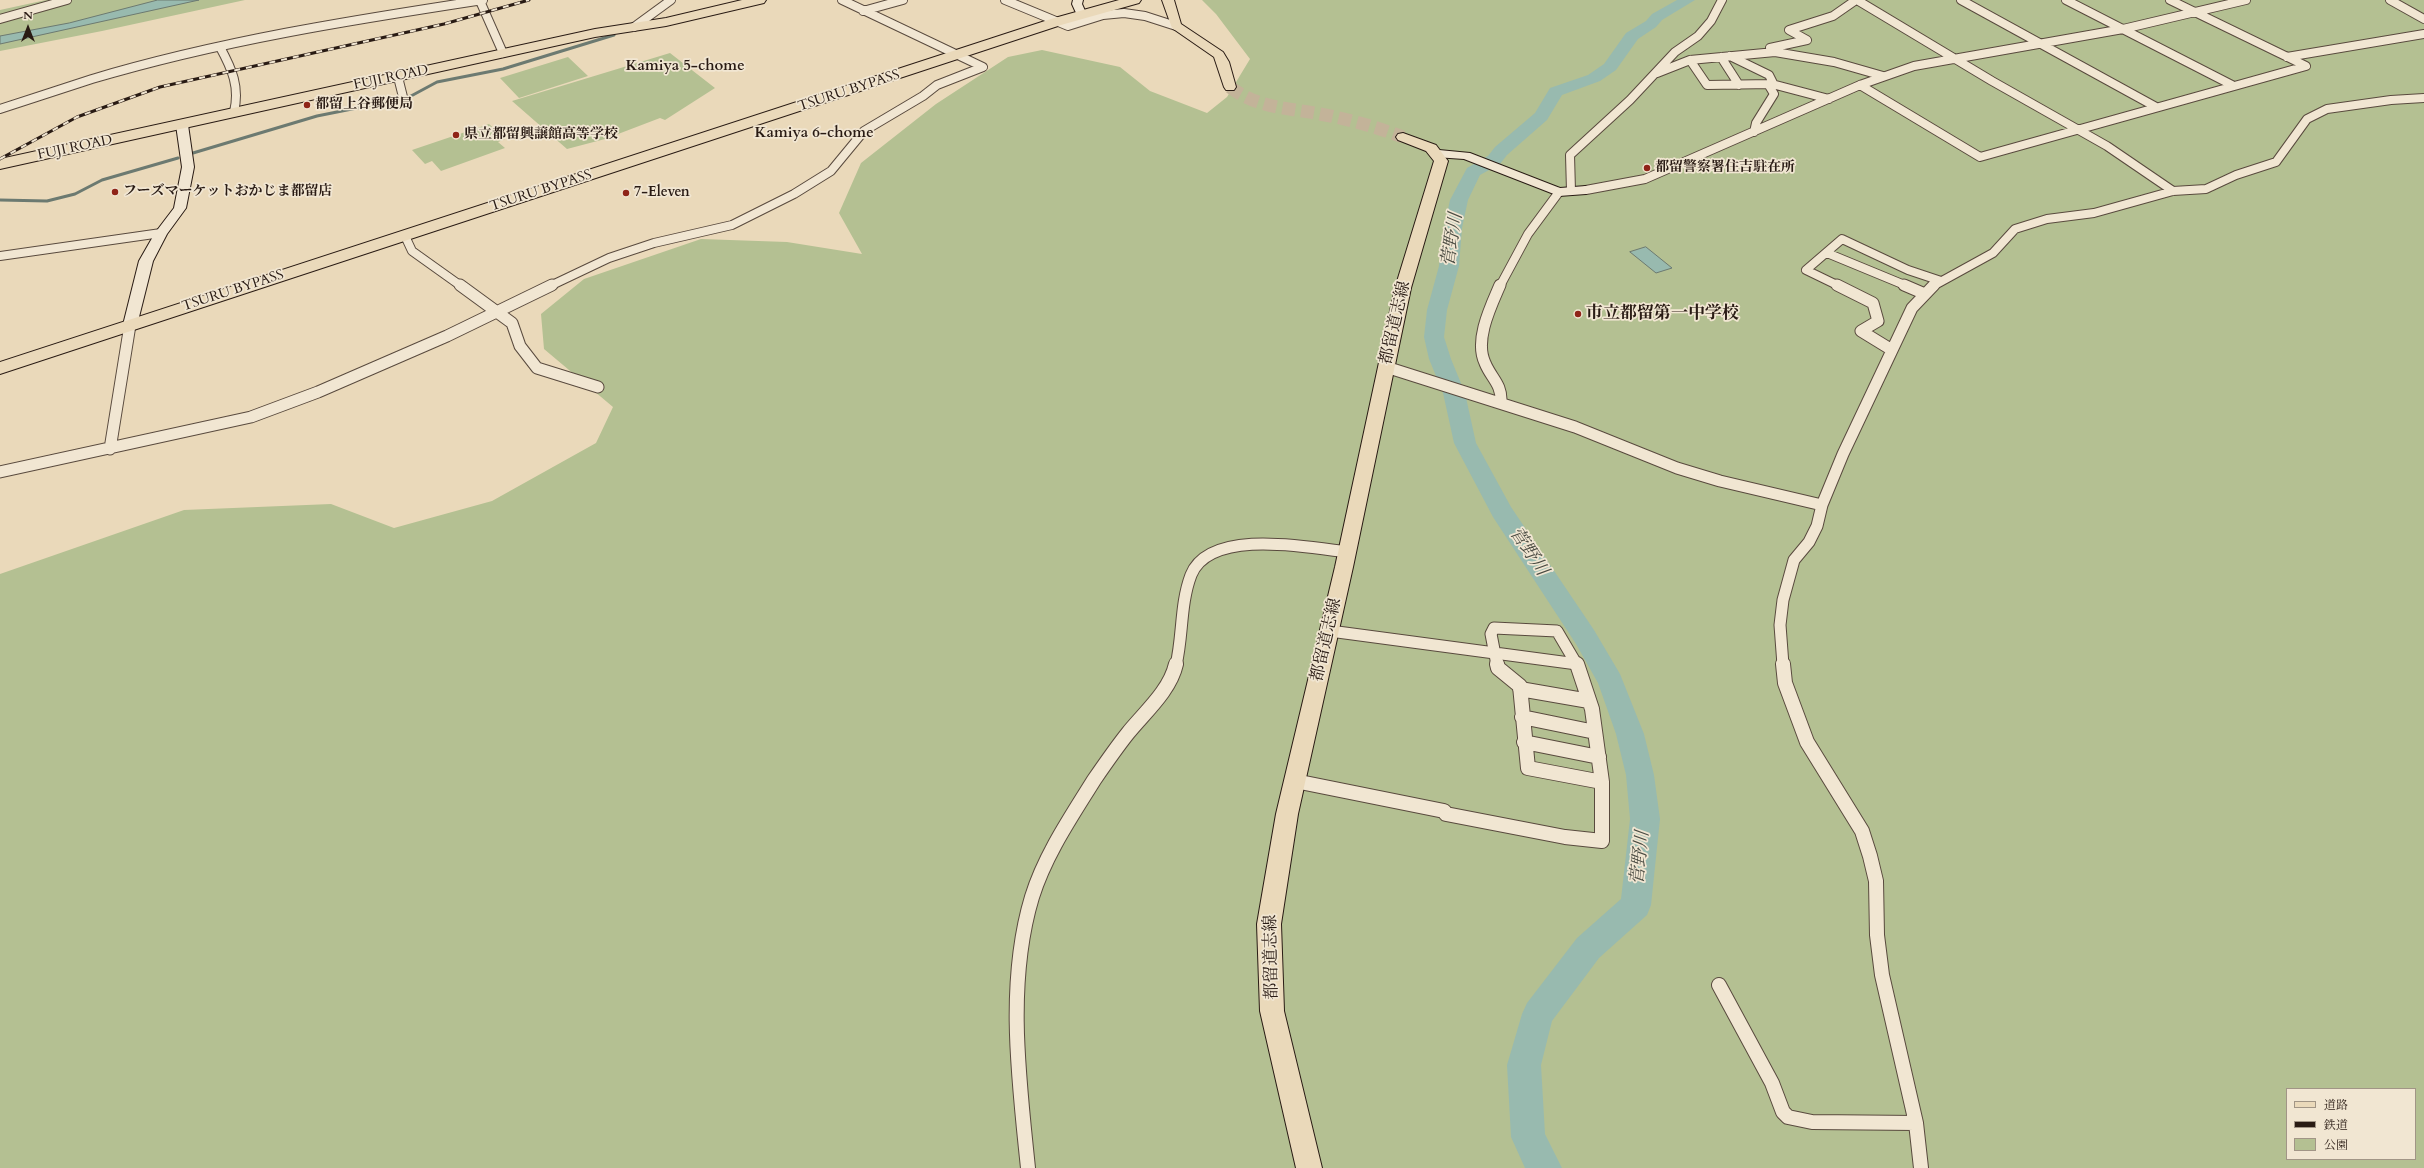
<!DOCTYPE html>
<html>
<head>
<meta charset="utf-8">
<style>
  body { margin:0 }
  #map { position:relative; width:2424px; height:1168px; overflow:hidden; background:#ead9ba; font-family:Cardo,"Noto Serif JP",serif }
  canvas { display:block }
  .legend { position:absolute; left:2286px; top:1088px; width:130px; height:72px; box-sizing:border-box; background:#f1e6d2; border:1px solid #a19586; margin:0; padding:5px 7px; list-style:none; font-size:12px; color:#291b14 }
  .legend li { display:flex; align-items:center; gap:8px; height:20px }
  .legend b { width:20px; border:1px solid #a19586 }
  .north { position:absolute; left:8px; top:8px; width:40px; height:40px; -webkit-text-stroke:3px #f1e6d2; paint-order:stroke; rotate:0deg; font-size:11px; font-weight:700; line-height:16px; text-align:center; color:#291b14 }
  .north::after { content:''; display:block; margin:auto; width:14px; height:18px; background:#291b14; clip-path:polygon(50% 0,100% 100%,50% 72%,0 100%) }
</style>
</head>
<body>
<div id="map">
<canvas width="2424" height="1168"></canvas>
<ul class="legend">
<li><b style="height:5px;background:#ead9ba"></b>道路</li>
<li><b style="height:5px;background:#291b14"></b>鉄道</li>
<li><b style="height:11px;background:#b4c092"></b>公園</li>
</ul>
<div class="north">N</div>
</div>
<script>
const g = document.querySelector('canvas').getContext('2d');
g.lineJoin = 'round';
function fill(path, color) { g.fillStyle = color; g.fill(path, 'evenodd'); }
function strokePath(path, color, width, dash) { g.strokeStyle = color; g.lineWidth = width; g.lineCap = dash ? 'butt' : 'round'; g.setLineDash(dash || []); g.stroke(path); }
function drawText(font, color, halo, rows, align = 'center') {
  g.font = font + ' Cardo,"Noto Serif JP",serif'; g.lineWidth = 3.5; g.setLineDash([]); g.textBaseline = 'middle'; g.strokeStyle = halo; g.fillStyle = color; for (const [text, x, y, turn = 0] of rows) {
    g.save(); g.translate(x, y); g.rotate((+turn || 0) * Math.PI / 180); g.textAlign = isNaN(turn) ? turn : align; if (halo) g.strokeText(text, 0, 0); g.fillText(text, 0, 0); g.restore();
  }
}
const green = new Path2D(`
  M46 0H245L102 31 0 51V10Z
  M1202 0H2424V1168H0V574L184 510 331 504 394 528 492 501 596 443 613 407 544 349 541 314 584 279 701 239 787 242 862 254 839 213 861 163 936 104 1008 57 1042 50 1120 67 1150 91 1207 113 1227 97 1250 59 1216 14ZM2287 1089H2415V1159H2287Z
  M670 53 715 88 665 120 660 118 605 139 567 149 512 101Z
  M568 57 588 76 519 98 500 78Z
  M489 124 505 139 498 142 505 148 441 171 432 161 425 164 412 150Z`);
const water = new Path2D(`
  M158 0H199L0 44V36L69 23Z
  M1646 247 1672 268 1656 273 1630 252Z`);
const stream = new Path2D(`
  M193 153 317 116 397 100 411 96 437 82 503 69 614 35
  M0 200 47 201 75 194 102 180 178 158`);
const river = new Path2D(`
  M1677 0H1695L1662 20 1656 27 1638 39 1616 70 1600 81 1562 95 1547 120 1507 155 1500 164 1480 175 1468 200 1462 228 1459 266 1447 310 1444 337 1451 359 1465 393 1476 443 1511 507 1594 630 1620 674 1644 734 1654 775 1660 819 1651 905 1647 915 1599 958 1552 1021 1541 1065 1545 1134 1562 1168H1525L1511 1137 1507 1065 1522 1014 1527 1003 1577 938 1621 899 1630 819 1626 775 1616 734 1598 683 1576 644 1493 517 1454 443 1443 393 1429 359 1424 337 1427 310 1439 266 1444 228 1450 200 1467 168 1488 156 1495 147 1535 113 1550 88 1588 75 1604 64 1626 33 1646 21 1652 14Z`);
const primaryTunnel = new Path2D(`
  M1230 87C1257 108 1288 108 1320 114 1348 119 1376 127 1403 137`);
const streetFar2 = new Path2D(`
  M1005 0 1068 26 1103 15 1124 13 1145 16 1176 26
  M1857 0 1992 81 2107 146 2173 191
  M1961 0 2156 107
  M2066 0 2232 85
  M2390 0 2424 19
  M480 1 503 53
  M863 11 903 0
  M0 19 67 0
  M634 27 671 0
  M220 47C232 69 240 87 234 112
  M1770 48 1807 40 1789 30 1833 16 1856 0
  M1730 56 1769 75 1774 85
  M1721 57 1739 85
  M2287 57 2424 34
  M1690 60 1707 85 1772 84 1829 99
  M1657 73 1690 60 1775 52 1834 62 1883 76
  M398 77 403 97
  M1860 85 1980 157 2306 66 2170 0
  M0 109C31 99 61 89 92 79 219 41 352 20 483 0
  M1754 132 1756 123 1774 94 1768 84
  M1586 190 1645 179 1860 85 1914 66 2123 29 2246 0
  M1571 191 1570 155 1630 100 1675 52 1698 36 1711 21 1722 0
  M405 236 412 251 461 286
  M1827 253 1907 286
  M0 256 161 233
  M550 286 609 258 654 243 732 225 794 194 831 171 864 131 923 96 937 85 983 67 842 0
  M1500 286 1528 234 1559 192
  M1839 286 1806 270 1842 239 1908 270 1941 281
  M1933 286 1993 253 2015 229 2047 219 2094 213 2173 191 2206 189 2236 175 2276 162 2307 119 2327 109 2391 100 2424 98`);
const streetFar1 = new Path2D(`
  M460 285 512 323 520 346 537 368 598 387
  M1500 285C1491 306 1474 340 1485 363 1491 378 1502 384 1501 402
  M1837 285 1873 303 1878 321 1861 331 1892 350
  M1904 285 1925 294
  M1386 367 1575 427 1677 468 1720 481 1822 505
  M110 449 130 325
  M0 472 251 417 318 392 447 336 552 285
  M1330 631 1577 664
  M1176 665C1183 636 1180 604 1191 575 1210 528 1307 547 1347 552
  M1497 665 1491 634 1494 628 1557 631 1577 665
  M1783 665 1780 625 1783 600 1794 560 1809 542 1817 526 1822 505 1843 454 1912 308 1934 285`);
const street = new Path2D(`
  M1497 664 1498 668 1520 686 1528 768 1602 782
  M1577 664 1592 709 1602 782
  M1783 664 1785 683 1807 742 1862 831 1870 856 1876 881 1877 935 1882 975 1916 1123 1921 1168
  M1520 689 1589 701
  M1522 717 1595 732
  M1524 742 1599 757
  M1295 781 1444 811 1446 814 1565 837 1602 841V782
  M1719 985 1772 1083 1783 1112 1788 1117 1812 1122 1916 1123
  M1028 1168C1019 1080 1006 983 1032 897 1045 855 1071 817 1094 780 1105 764 1116 748 1128 733 1144 713 1170 691 1176 664`);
const secondary = new Path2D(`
  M1073 0H1083L1082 4 1086 13 1085 15H1077L1072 4Z
  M182 122 188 125 194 167 186 208 167 234 153 261 137 325 135 328H125L123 325 139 261 155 233 174 208 182 167 176 125Z
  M1439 150 1470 153 1560 188 1586 186 1592 190 1586 194 1559 196 1464 159 1435 157 1433 154 1435 151Z`);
const primary = new Path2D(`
  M1162 0H1174L1181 24 1223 52 1229 62 1236 87 1234 90H1226L1224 87 1214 57 1172 28Z
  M1403 133 1436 145 1448 161 1411 288 1353 567 1298 814 1281 924 1284 1011 1322 1168H1296L1260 1011 1257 924 1276 814 1335 567 1395 288 1434 161 1426 151 1398 140 1396 137 1398 134Z`);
const highway = new Path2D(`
  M742 0H766L764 3 666 26 595 37 0 169V159L595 29 666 18Z
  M1119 0H1141L1139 3 1061 25 0 374V362L1051 19Z`);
const rail = new Path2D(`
  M0 159 77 117 160 87 444 24 529 0`);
const markers = [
  [307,105,4,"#8f2418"],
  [456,135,4,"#8f2418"],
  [1647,168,4,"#8f2418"],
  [115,192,4,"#8f2418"],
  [626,193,4,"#8f2418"],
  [1578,314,4,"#8f2418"]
];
const farStreetnames = [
  ["FUJI ROAD",391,78,-12],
  ["TSURU BYPASS",849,91,-18],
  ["FUJI ROAD",75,148,-12],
  ["TSURU BYPASS",541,191,-18],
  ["TSURU BYPASS",233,291,-18]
];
const farPoinames = [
  ["都留上谷郵便局",315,105],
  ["県立都留興譲館高等学校",464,135],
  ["都留警察署住吉駐在所",1655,168],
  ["フーズマーケットおかじま都留店",123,192],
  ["7-Eleven",634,193]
];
const farNeighbourhoodnames = [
  ["Kamiya 5-chome",685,67],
  ["Kamiya 6-chome",814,134]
];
const poiNames = [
  ["市立都留第一中学校",1586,314]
];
const streetNames = [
  ["都留道志線",1396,323,-77],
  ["都留道志線",1327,640,-77],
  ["都留道志線",1272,957,-91]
];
const waterNames = [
  ["菅野川",1453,240,-81],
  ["菅野川",1528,552,56],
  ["菅野川",1641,858,-84]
];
fill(green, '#b4c092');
fill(water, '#98baaf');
strokePath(water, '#6c7a71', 1);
strokePath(stream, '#6c7a71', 3);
fill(river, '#98baaf');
strokePath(primaryTunnel, '#c3b399', 13, [13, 6]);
strokePath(streetFar2, '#594a3e', 10);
strokePath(streetFar1, '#594a3e', 13);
strokePath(street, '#594a3e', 16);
strokePath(secondary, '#291b14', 2);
strokePath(primary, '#291b14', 2);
strokePath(highway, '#291b14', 2);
strokePath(streetFar2, '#f1e6d2', 8);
strokePath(streetFar1, '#f1e6d2', 11);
strokePath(street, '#f1e6d2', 14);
fill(secondary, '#f1e6d2');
fill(primary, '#ead9ba');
fill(highway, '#ead9ba');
strokePath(rail, '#291b14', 3);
strokePath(rail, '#f1e6d2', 2, [6]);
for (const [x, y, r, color] of markers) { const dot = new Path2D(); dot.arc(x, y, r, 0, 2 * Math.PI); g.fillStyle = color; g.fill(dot); strokePath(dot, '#f1e6d2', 1.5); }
drawText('14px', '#291b14', '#f1e6d2', farStreetnames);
drawText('bold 14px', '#291b14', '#f1e6d2', farPoinames, 'left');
drawText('bold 15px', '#291b14', '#f1e6d2', farNeighbourhoodnames);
drawText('bold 17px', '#291b14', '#f1e6d2', poiNames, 'left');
drawText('17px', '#291b14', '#f1e6d2', streetNames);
drawText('italic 18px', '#4a4b42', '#f1e6d2', waterNames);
</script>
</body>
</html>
